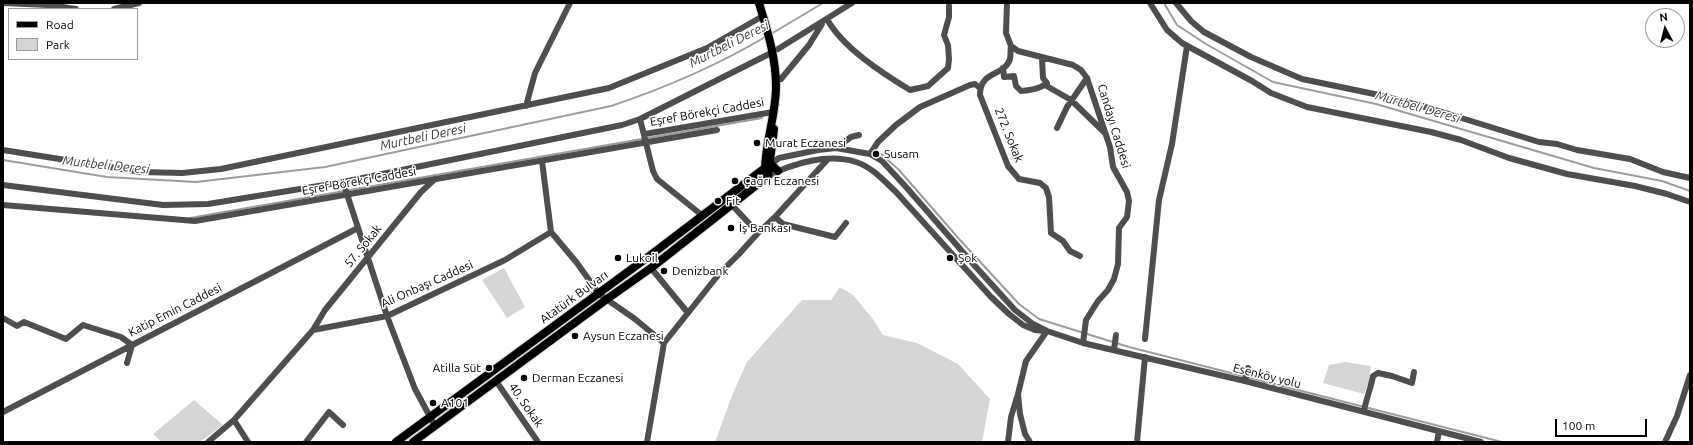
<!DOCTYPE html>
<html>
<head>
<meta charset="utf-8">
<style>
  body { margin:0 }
  #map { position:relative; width:1693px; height:445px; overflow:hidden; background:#fff; font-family:Ubuntu,sans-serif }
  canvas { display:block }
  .frame { position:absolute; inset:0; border:4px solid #000; pointer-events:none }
  .legend { position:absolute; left:8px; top:8px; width:130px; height:52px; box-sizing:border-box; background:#fff; border:1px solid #999; margin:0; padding:5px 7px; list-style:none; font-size:12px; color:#000 }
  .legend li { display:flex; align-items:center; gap:8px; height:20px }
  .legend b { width:20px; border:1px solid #999 }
  .north { position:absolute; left:1645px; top:8px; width:40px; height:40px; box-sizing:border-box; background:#fff; border:1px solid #999; border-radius:50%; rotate:353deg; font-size:11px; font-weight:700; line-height:16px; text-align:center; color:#000 }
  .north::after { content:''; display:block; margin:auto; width:14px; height:18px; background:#000; clip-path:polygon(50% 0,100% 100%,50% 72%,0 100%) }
  .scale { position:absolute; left:1555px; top:419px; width:92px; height:18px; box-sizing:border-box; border:2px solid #000; border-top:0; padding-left:5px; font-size:12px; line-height:14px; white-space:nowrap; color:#000; -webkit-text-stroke:3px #fff; paint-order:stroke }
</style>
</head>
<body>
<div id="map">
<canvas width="1693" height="445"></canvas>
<div class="frame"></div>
<ul class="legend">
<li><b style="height:5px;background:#000"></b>Road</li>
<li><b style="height:11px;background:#d5d5d5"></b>Park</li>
</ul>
<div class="north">N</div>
<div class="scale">100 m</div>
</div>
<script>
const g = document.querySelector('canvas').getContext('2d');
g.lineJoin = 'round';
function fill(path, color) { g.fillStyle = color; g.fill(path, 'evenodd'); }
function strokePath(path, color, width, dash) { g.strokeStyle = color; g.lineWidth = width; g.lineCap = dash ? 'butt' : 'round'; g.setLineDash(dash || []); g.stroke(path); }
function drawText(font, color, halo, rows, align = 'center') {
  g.font = font + ' Ubuntu,sans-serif'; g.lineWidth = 3; g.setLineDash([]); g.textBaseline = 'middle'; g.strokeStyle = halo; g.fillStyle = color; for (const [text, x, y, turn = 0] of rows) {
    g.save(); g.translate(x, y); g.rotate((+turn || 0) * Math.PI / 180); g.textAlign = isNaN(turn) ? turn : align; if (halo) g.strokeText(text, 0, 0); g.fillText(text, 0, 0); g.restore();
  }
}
const green = new Path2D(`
  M504 268 525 307 507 318 482 280Z
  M840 287 853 295 872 318 883 335 917 343 958 364 990 399 982 442H715L733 393 747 362 802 300H831Z
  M1345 362 1371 366 1369 382 1364 394 1323 383 1329 365Z
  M194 400 223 425 200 442H162L153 434Z`);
const stream = new Path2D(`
  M1164 3 1177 25 1206 44 1273 82 1376 104 1594 168 1662 181 1690 191
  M771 34 823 3
  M881 154 899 170 960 240 1019 304 1039 319 1129 347 1502 442
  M3 160 107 177 196 182 325 167 611 106C665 88 718 65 767 36
  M190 218 762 118`);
const minor = new Path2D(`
  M3 3 48 5 76 9
  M1007 3 1006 33 1011 46 1018 51 1073 65 1081 70 1087 78 1110 147 1113 167 1127 192 1129 201 1127 217 1119 228 1118 264 1114 279 1108 290 1098 301 1086 320 1083 343
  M1150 3 1167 30 1182 43 1252 81 1271 93 1307 107 1431 132 1461 140 1509 158 1567 174 1635 186 1667 194 1690 202
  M1176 3 1191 21 1204 32 1251 57 1302 79 1379 95 1429 108 1539 142 1557 144 1577 150 1630 159 1663 172 1690 178
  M114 9 139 3
  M827 19C842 47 882 73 910 90L928 86 948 68 949 59 948 45 944 35 949 17V6
  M1011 46C1010 50 1011 55 1010 59 1004 77 980 70 980 95L1008 166 1019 179 1040 183 1046 188 1049 197 1051 233 1063 241 1070 251 1080 256
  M778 49 852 3
  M1003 68 1004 77 1014 76 1016 86 1021 91C1030 90 1040 89 1047 83L1043 78 1042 58
  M781 79 809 45 822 24
  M1045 85 1071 100 1105 133
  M526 106 535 73 570 3
  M640 119 653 171 657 179 703 216
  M1057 128 1067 107 1087 78
  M645 134 773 112
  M836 148 851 137 859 135
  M3 150 141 172 182 173 221 169 609 88 707 48 763 16
  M870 154 878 142 896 125 920 107 970 85 975 84 980 88
  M768 166 779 158 818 150 836 148 870 154 882 161 906 187 975 266 1015 310 1033 324 1047 331 1083 343 1245 381 1481 442
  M768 176C794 163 828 153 856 162 872 167 884 181 896 192L991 297 1009 314 1023 325 1035 330 1044 331
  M343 182 387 316 415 389 435 426
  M3 185 163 205 208 204 343 182 622 125 640 119 773 52
  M731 204 758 233
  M3 205 195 221 717 130
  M775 217 783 224 835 237 846 223
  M551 232 577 263 599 294 635 319 664 343
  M651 268 688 313
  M3 318 17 326 24 322 66 339 83 325 121 337 132 345 127 363
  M313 330 325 310 421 192 435 179
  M1145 339 1159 200 1172 144 1187 46
  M1114 350 1116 335
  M496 381 538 442
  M1245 381 1248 368
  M1364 411C1366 399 1371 388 1373 376L1378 373 1392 376 1412 383 1414 372
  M3 412 358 228
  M234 420 248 442
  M208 442 234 420 313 330 387 316 505 260 551 232 542 161
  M306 442 329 412 343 425
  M647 442 664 343 719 274 739 254 758 233 775 217 828 159
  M1008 442 1011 417 1017 397
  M1030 442 1025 434 1020 414 1018 394 1026 361 1047 331
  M1137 442 1145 357
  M1437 442 1439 431
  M1665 442 1677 416 1690 375`);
const major = new Path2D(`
  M768 161 778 171
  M396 442 648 257 765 168C766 140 776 114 776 86 776 57 767 30 759 3
  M413 442 607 299 651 268 768 176 774 129`);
const markers = [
  [757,143,4,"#000"],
  [876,154,4,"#000"],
  [735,181,4,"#000"],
  [718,201,4,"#000"],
  [731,228,4,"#000"],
  [618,258,4,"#000"],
  [950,258,4,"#000"],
  [664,271,4,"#000"],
  [575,336,4,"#000"],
  [489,368,4,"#000"],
  [524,378,4,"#000"],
  [433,403,4,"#000"]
];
const streetNames = [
  ["Eşref Börekçi Caddesi",707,112,-10],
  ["Candayı Caddesi",1114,126,73],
  ["272. Sokak",1009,135,68],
  ["Eşref Börekçi Caddesi",359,181,-10],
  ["57. Sokak",363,246,-51],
  ["Ali Onbaşı Caddesi",427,284,-24],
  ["Atatürk Bulvarı",574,297,-36],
  ["Katip Emin Caddesi",175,310,-27],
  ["Esenköy yolu",1267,376,14],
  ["40. Sokak",526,405,55]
];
const poiNames = [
  ["Murat Eczanesi",765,143],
  ["Susam",884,154],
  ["Çağrı Eczanesi",743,181],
  ["Fit",726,201],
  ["İş Bankası",739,228],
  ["Lukoil",626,258],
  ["Şok",958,258],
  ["Denizbank",672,271],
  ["Aysun Eczanesi",583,336],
  ["Atilla Süt",481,368,"right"],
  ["Derman Eczanesi",532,378],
  ["A101",441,403]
];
const waterNames = [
  ["Murtbeli Deresi",729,44,-27],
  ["Murtbeli Deresi",1418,107,16],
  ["Murtbeli Deresi",423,137,-12],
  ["Murtbeli Deresi",106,165,6]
];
fill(green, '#d5d5d5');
strokePath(stream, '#9c9c9c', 2);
strokePath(major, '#dbdbdb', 10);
strokePath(minor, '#4e4e4e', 6);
strokePath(major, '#000', 8);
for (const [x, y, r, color] of markers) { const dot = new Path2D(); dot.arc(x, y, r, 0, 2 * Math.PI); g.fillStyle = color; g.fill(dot); strokePath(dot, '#fff', 1.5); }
drawText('12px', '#000', '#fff', streetNames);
drawText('12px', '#000', '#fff', poiNames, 'left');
drawText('italic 13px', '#3d3d3d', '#fff', waterNames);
</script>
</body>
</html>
